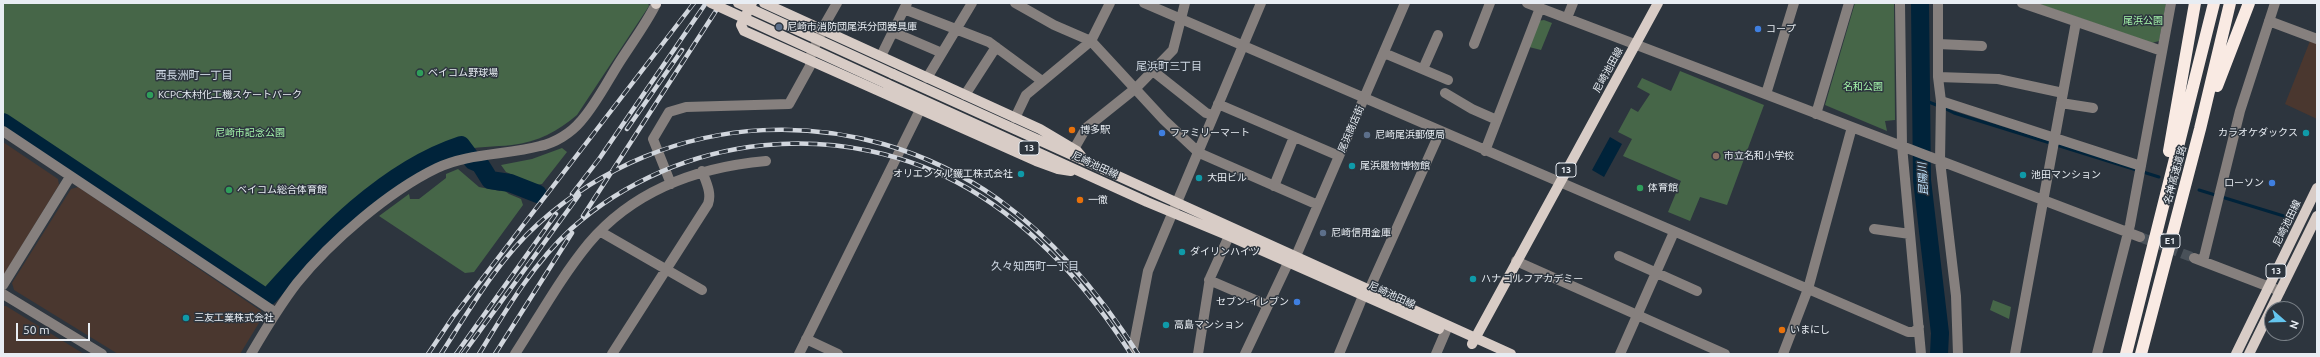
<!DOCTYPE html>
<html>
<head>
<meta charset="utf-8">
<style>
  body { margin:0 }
  #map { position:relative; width:2320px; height:357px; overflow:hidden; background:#2d353e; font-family:Ubuntu,sans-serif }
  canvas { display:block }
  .frame { position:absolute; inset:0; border:4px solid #e8edf3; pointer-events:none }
  .north { position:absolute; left:2264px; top:301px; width:40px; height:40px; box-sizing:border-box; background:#2d353e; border:1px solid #787f86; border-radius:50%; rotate:110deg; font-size:11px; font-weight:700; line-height:16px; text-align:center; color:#e8edf3 }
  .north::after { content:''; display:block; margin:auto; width:14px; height:18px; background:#64c5ee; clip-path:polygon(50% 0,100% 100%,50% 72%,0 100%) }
  .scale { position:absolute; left:16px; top:323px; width:74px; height:18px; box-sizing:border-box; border:2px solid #e8edf3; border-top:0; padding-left:5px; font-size:12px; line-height:14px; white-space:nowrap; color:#e8edf3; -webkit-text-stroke:3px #2d353e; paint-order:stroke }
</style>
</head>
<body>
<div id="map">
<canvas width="2320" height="357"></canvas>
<div class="frame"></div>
<div class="north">N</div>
<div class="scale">50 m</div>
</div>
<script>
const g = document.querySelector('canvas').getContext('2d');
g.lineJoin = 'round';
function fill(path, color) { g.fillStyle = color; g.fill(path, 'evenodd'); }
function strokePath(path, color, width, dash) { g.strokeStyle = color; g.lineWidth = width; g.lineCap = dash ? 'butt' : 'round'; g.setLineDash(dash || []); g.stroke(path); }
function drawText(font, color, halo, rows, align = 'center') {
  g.font = font + ' Ubuntu,"Noto Sans JP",sans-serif'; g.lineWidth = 3; g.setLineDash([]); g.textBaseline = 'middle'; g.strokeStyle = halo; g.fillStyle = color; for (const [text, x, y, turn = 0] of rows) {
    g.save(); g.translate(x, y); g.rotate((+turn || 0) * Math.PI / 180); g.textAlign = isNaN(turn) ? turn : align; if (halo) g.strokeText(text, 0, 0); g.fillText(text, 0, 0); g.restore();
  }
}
const commercial = new Path2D(`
  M2310 41 2317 43V119L2285 104Z
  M3 142 58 179 59 185 3 276Z
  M78 187 261 311 262 318 240 354H118L14 290 12 283 71 189Z
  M3 306H6L84 354H3Z`);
const green = new Path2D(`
  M3 3H648L649 6 577 115C558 131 538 142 512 145 495 147 476 146 458 151 448 153 440 159 431 164 369 196 315 243 271 299H266L250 289 165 233 85 174 3 120Z
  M1855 3H1894L1895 120 1885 121 1887 131 1825 105Z
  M2036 3H2166L2159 41 2152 43Z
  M1544 20 1552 23 1541 50 1529 47 1538 21Z
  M1680 71 1764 105 1727 205 1700 197 1690 221 1668 212 1681 181 1623 156 1632 139 1618 132 1631 108 1638 112 1650 94 1637 87 1642 78 1671 91Z
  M562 148 567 152 542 184 536 185 506 172 501 165 532 159Z
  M458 169 479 187 500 191 502 189 509 194 521 199 523 205 474 272 465 273 379 216 409 194 410 199H419L446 178V174Z
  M1993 300 2011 307 2009 319 1990 310Z`);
const water = new Path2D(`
  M1610 137 1622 144 1604 177 1592 170Z`);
const stream = new Path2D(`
  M1921 99 1939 106
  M1944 108 1954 113 2159 177
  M2199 190 2287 217`);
const river = new Path2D(`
  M1920 3 1922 180 1940 333 1939 354
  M3 122 265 297 269 296C321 238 385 170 461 145L473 161 480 164 490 180 510 183 538 194`);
const minorTunnel = new Path2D(`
  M2140 237 2194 258`);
const minor = new Path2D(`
  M1015 3 1054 25 1091 41 1164 120 1197 151
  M1144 3 1908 332H1914L1919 327
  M1527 3 2140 237
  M1900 3 1902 146 1921 354
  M1938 3V77L1941 101 1940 161 1956 296 1958 354
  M2022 3 2162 51
  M904 9 989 42 1042 81
  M1567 18 1573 3
  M2269 21 2317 39
  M893 32 942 53
  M1474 44 1490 3
  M1938 44 1982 46
  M1384 53 1448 80
  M881 56 907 3
  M1423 69 1438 35
  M1153 71 1206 113 1213 115
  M1938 77 1998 79 2063 93
  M927 78 972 3
  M1445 93 1472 109 1497 120
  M1766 94 1794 3
  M965 95 996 47
  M1941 101 2141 166
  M2061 103 2093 108
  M1218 104 1339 156
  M1816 114 1849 3
  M1015 118 1026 95 1091 41 1110 3
  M3 131 276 313
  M1074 149 1086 128 1136 88 1173 50 1185 3
  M1485 151 1540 8
  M1197 152 1318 205
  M671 184 653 139 669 112 686 107 789 104 810 66V57L825 24 837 3
  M1274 186 1294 137
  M1874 229 1910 234
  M601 232 702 290
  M1619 256 1697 291
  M2194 258 2280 291
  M1516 261 1725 354
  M2203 261 2240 111 2275 3
  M1209 280 1267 305
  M3 285 70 177
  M1369 290 1440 132
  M3 294 102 354
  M806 339 838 354
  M251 354C265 330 280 305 297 283 330 242 389 191 437 168 468 153 507 155 540 146 555 143 571 133 581 121 596 104 607 82 619 63 631 44 646 24 656 4
  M515 354C539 317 561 277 589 243 634 190 699 167 766 161
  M612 354 708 204C712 193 706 182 702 171
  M799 354 920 110
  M1132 354 1148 271 1261 3
  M1198 354 1210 278 1229 236
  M1245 354 1288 263 1296 256 1405 3
  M1339 354 1363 296
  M1436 354 1448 326
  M1620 354 1674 232
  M1783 354 1808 289 1852 127
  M2015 354 2076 22
  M2097 354 2130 225 2171 3`);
const major = new Path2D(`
  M752 3 741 25 744 31 1036 161 1058 169 1071 171
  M764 3 1040 129 1077 151 1082 157
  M656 4V3
  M893 74 1511 354
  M887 84 1147 202 1229 236 1439 329
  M1472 344 1658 3
  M2236 354 2317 188
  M2249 354 2317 216`);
const highway = new Path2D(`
  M2217 86 2249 3
  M2169 151 2195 3
  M2126 354 2214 3
  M2141 354 2200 129 2230 3`);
const rail = new Path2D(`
  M627 129 682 50
  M572 194 599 159 706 3
  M583 216 721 3
  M428 354 453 317 524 224 694 3
  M441 354C470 309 498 260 538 224 668 107 855 99 998 199 1056 241 1100 294 1138 354
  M456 354 556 214
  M463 354 579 195
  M479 354C506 310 533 264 571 229 680 132 843 116 969 189 1037 229 1088 288 1131 354
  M495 354 572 233`);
const majorBridge = new Path2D(`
  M711 3 887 84
  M738 3 893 74`);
const markers = [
  [779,27,4,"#5c6f8a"],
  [1758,29,4,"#3f7fe0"],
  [420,73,4,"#2e9e5b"],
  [150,95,4,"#2e9e5b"],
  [1072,130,4,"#e8710a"],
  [1162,133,4,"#3f7fe0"],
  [2306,133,4,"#0f9aa8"],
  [1367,135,4,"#5c6f8a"],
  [1716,156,4,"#8d6e63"],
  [1352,166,4,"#0f9aa8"],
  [1021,174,4,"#0f9aa8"],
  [2023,175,4,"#0f9aa8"],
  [1199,178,4,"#0f9aa8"],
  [2272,183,4,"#3f7fe0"],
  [1640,188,4,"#2e9e5b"],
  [229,190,4,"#2e9e5b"],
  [1080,200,4,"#e8710a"],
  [1323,233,4,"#5c6f8a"],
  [1182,252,4,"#0f9aa8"],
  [1473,279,4,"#0f9aa8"],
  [1297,302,4,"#3f7fe0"],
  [186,318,4,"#0f9aa8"],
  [1166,325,4,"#0f9aa8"],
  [1782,330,4,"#e8710a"]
];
const shields = [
  [1029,148,20],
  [1566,170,20],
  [2170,241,20],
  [2276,271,20]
];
const shieldNames = [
  ["13",1029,148],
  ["13",1566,170],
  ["E1",2170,241],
  ["13",2276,271]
];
const parkNames = [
  ["尾浜公園",2143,21],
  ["名和公園",1863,87],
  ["尼崎市記念公園",250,133]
];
const poiNames = [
  ["尼崎市消防団尾浜分団器具庫",787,27],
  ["コープ",1766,29],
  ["ベイコム野球場",428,73],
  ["KCPC木村化工機スケートパーク",158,95],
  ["博多駅",1080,130],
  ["ファミリーマート",1170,133],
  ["カラオケダックス",2298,133,"right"],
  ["尼崎尾浜郵便局",1375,135],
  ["市立名和小学校",1724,156],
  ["尾浜履物博物館",1360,166],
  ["オリエンタル鐵工株式会社",1013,174,"right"],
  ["池田マンション",2031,175],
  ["大田ビル",1207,178],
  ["ローソン",2264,183,"right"],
  ["体育館",1648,188],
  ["ベイコム総合体育館",237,190],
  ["一徹",1088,200],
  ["尼崎信用金庫",1331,233],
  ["ダイリンハイツ",1190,252],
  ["ハナ ゴルフアカデミー",1481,279],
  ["セブン-イレブン",1289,302,"right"],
  ["三友工業株式会社",194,318],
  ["高島マンション",1174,325],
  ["いまにし",1790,330]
];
const streetNames = [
  ["尼崎池田線",1608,70,-61],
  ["尾浜商店街",1351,129,-67],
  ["尼崎池田線",1095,165,25],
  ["名神高速道路",2175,175,-75],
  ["尼崎池田線",2287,223,-64],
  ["尼崎池田線",1392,295,24]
];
const neighbourhoodNames = [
  ["尾浜町三丁目",1169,66],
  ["西長洲町一丁目",194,75],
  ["久々知西町一丁目",1035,266]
];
const waterNames = [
  ["昆陽川",1923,179,-93]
];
fill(commercial, '#4a372f');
fill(green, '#466648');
fill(water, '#00233a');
strokePath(stream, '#00233a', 3);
strokePath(river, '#00233a', 18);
strokePath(minorTunnel, '#495159', 10, [10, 5]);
strokePath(minor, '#86807e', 10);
strokePath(major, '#d8ccc6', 10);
strokePath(highway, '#f9eae3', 12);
strokePath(rail, '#d1d6dd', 4.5);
strokePath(rail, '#2d353e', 3, [9]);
strokePath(majorBridge, '#d8ccc6', 10);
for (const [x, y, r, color] of markers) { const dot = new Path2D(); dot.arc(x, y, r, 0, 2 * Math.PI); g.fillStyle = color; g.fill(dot); strokePath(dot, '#2d353e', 1.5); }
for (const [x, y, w] of shields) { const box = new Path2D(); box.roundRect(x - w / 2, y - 7, w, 14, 3); g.fillStyle = '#2d353e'; g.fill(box); strokePath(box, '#e8edf3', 1); }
drawText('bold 9px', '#e8edf3', null, shieldNames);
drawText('10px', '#a5f6ab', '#2d353e', parkNames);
drawText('10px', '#e8edf3', '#2d353e', poiNames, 'left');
drawText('10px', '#e8edf3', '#2d353e', streetNames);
drawText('11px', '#cfd9e4', '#2d353e', neighbourhoodNames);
drawText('italic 11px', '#c1e4ff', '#2d353e', waterNames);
</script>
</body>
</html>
